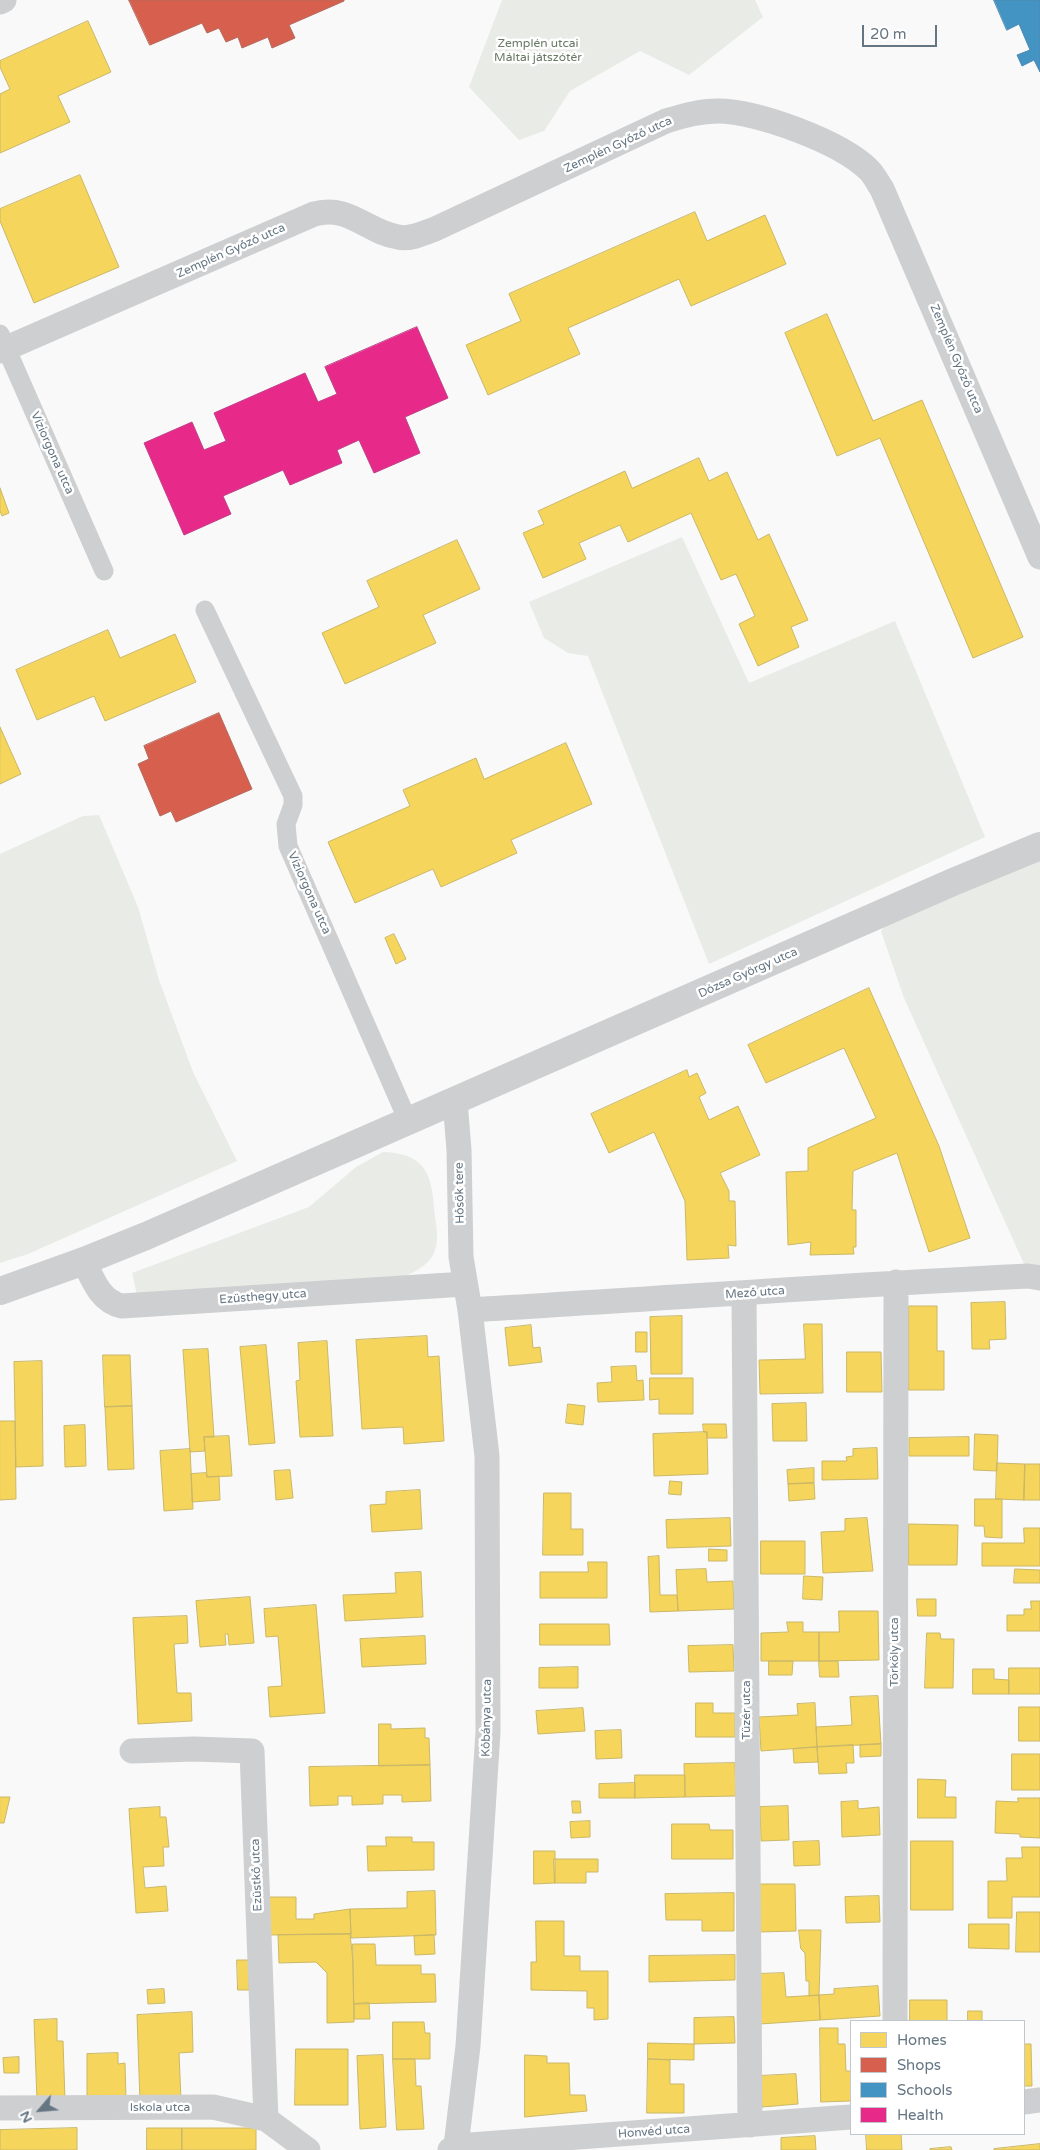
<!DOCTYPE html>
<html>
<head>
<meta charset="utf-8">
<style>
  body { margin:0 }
  #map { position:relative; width:1040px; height:2150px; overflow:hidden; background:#f9f9f9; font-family:"Varela Round",sans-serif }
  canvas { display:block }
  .legend { position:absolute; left:850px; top:2020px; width:175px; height:115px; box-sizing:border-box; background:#fff; border:1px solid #c1c8cd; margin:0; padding:6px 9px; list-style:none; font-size:15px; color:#657683 }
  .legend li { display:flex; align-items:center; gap:10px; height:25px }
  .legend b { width:25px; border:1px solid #c1c8cd }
  .north { position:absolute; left:15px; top:2085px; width:50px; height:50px; -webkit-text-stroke:4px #fff; paint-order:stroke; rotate:243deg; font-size:14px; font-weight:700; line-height:20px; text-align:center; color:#657683 }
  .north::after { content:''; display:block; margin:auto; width:18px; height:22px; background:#657683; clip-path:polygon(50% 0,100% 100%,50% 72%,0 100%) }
  .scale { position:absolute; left:862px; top:25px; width:75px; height:22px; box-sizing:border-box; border:2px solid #657683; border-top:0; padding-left:6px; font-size:15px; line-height:18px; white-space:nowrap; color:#657683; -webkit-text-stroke:4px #fff; paint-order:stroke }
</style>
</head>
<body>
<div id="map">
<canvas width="1040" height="2150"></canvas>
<ul class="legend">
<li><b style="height:14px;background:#f6d55c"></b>Homes</li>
<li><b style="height:14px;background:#d6604d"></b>Shops</li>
<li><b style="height:14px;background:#4393c3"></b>Schools</li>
<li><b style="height:14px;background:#e7298a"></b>Health</li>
</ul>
<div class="north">N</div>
<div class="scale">20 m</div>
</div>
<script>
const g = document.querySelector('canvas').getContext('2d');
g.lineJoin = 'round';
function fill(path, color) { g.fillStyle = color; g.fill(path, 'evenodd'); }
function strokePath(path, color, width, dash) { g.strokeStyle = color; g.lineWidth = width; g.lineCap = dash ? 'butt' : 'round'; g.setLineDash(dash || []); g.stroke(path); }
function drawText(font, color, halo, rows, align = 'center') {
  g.font = font + ' "Varela Round",sans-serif'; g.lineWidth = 5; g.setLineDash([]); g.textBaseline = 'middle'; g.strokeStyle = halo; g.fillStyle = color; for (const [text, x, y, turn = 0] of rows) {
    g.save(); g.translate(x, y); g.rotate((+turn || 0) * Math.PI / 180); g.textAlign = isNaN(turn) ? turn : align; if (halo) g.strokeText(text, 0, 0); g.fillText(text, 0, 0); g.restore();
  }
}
const green = new Path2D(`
  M502 0H755L763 17 689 75 640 51 570 91 544 131 519 140 469 87Z
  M682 537 749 683 895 621 985 837 709 964 588 656 568 653 544 638 529 602Z
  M99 815 138 907 159 980 193 1072 237 1161 28 1254 0 1263V854L83 816Z
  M1040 847V1278L1029 1275 904 998 881 931 897 906Z
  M383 1152C429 1154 432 1177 435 1217 437 1230 439 1243 433 1255 426 1267 414 1272 402 1278L137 1295 132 1273 309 1207 356 1167Z`);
const homes = new Path2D(`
  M88 21 111 72 58 96 70 122 0 153V94L10 89 0 67V61Z
  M80 175 119 267 34 303 0 221V209Z
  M695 212 707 241 765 215 786 264 691 306 679 279 568 328 580 354 488 395 466 345 521 321 509 294Z
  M827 314 873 421 922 400 1023 637 973 658 880 438 837 456 785 333Z
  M699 458 709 481 727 472 758 540 769 534 808 620 791 627 799 647 758 666 739 624 755 616 736 574 721 580 691 513 628 542 620 525 579 543 586 559 543 578 523 533 544 524 538 511 625 471 632 488Z
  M0 488 9 513 2 516 0 511Z
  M457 540 480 589 423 615 436 643 345 684 322 633 379 607 367 581Z
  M108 630 120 658 175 634 196 682 105 721 94 696 37 720 16 670Z
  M0 727 21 774 0 784Z
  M566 743 592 804 511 840 517 853 441 887 433 869 355 903 328 842 410 806 403 790 476 758 484 779Z
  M394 934 406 959 396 964 385 938Z
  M869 988 939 1146 970 1238 929 1252 897 1153 853 1171 852 1210H856V1247H853L854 1254 810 1255 811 1242 788 1245 786 1172 808 1171V1148L876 1118 844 1048 766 1083 748 1045Z
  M687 1070 689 1077 697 1073 706 1093 699 1097 709 1120 738 1106 760 1155 720 1173 729 1191V1201H735L736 1246 728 1245 729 1258 687 1260 685 1201 654 1132 609 1153 591 1114Z
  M1005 1302 1006 1339 989 1340 990 1349H972L971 1303Z
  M909 1306H937V1351H944V1390H909Z
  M682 1316V1374H651L650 1317Z
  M804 1324H822L823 1393 760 1394 759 1360 805 1359Z
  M531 1325 533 1348 540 1347 542 1362 509 1366 505 1328Z
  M636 1332H647V1352H636Z
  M427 1336 428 1357 439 1356 444 1441 404 1444 403 1427 362 1429 356 1340Z
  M327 1341 333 1436 300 1437 296 1381 300 1380 298 1343Z
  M266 1345 275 1443 249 1445 240 1347Z
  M208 1349 214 1437H204L205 1451 190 1452 183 1350Z
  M847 1352H881L882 1392H847Z
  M103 1355H130L132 1406 105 1407Z
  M42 1361 43 1466 16 1467 14 1362Z
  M636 1366 637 1381 643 1380 644 1400 598 1402 597 1383 612 1382 611 1367Z
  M650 1378H693V1414H659V1399L650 1400Z
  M806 1403 807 1441H773L772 1404Z
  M568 1404 585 1406 583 1425 566 1423Z
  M132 1406 134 1469 108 1470 105 1407Z
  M0 1421H15L16 1499 0 1500Z
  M703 1424H726L727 1438H707V1432H704Z
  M85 1425 86 1466 65 1467 64 1426Z
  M707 1432 708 1474 654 1476 653 1434Z
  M975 1434 998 1435 997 1471 974 1470Z
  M229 1436 232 1476 207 1477 204 1437Z
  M969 1437V1456H909V1438Z
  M877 1448 878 1479 822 1480V1461H847L846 1457 853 1456V1449Z
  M190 1449 193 1509 164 1511 160 1451Z
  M997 1463 1025 1464 1024 1500 996 1499Z
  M1025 1464H1040V1500H1024Z
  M814 1468V1483L788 1484 787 1470Z
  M290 1470 293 1498 276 1500 274 1471Z
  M206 1473 207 1477 219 1476 220 1500 192 1502 191 1474Z
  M670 1481 682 1482 681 1495 669 1494Z
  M814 1483 815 1499 789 1501 788 1484Z
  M420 1490 422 1529 372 1532 370 1505 386 1504V1492Z
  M544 1493H571V1529H583V1555H543Z
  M975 1499H1002V1538L985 1537 984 1526H975Z
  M730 1518 731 1546 667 1548 666 1520Z
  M867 1518 873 1571 823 1573 821 1532 845 1531V1519Z
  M909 1524 958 1525 957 1565H909Z
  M1024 1528H1040V1566H982V1543H1024Z
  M761 1541H805V1574H761Z
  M709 1549 727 1550V1561H709Z
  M659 1556 660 1595H677L678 1611 650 1612 648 1557Z
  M588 1562H607V1598H540V1572H588Z
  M706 1569 707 1582 733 1581 734 1609 678 1611 676 1570Z
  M1015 1569 1040 1570V1583H1014Z
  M421 1572 423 1617 345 1621 343 1595 396 1593 395 1573Z
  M804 1576 823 1577 822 1600 803 1599Z
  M250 1597 254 1643 229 1645 228 1634H225L226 1645 200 1647 196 1601Z
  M917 1599H936V1616H918Z
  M1031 1601H1040V1631H1007V1615H1024V1609H1031Z
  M316 1605 325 1713 270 1717 268 1687 282 1686 278 1636 266 1637 264 1609Z
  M839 1611H878L879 1660 819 1661V1632H839Z
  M187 1616 188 1643 174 1644 177 1693H191L192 1721 138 1724 133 1618Z
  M787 1622H803V1632H819V1661H761V1633L788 1632Z
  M540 1624H609L610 1645H540Z
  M927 1633H940L941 1639H954L953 1688H925Z
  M425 1636 426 1664 362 1667 360 1639Z
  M733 1645 734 1671 689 1672 688 1646Z
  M769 1661H793L792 1675H769Z
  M819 1661H838L839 1677H820Z
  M578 1667V1688H539V1668Z
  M1009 1668H1040V1694H1009Z
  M973 1669H994V1679L1009 1680V1694H973Z
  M878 1696 881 1744 817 1747 816 1727 852 1725 850 1697Z
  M696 1703H713V1713H735V1737H696Z
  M815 1703 817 1747 761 1751 759 1717 798 1715 797 1704Z
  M1019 1707H1040V1741H1019Z
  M583 1708 585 1731 538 1734 536 1711Z
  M379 1724H391V1729L425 1728V1738H429L430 1765 379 1766Z
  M621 1730 622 1758 596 1759 595 1731Z
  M881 1744V1756L860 1757V1745Z
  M853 1745 854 1763H846L847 1773 819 1774 817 1747Z
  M817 1747 818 1762 794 1763 793 1749Z
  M1012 1754H1040V1790H1012Z
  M735 1763 736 1796 685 1797 684 1764Z
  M430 1765 431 1801 402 1802V1795H383V1804L352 1805V1796H338V1805L310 1806 309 1767Z
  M635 1775H685V1797L635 1798Z
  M918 1779 946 1780 945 1797H956V1818H918Z
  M635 1783V1798H599V1784Z
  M0 1797H10L4 1823H0Z
  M1018 1798H1040V1838L1020 1837V1834L995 1833 996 1801 1018 1802Z
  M572 1801H580L581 1813H573Z
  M858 1801V1809L879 1807 880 1835 842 1837 841 1802Z
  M788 1806 789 1840 761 1841 760 1807Z
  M160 1807V1817H166L169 1847H163L164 1866 143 1867 145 1888 166 1886 168 1911 136 1913 129 1809Z
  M590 1821V1837L571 1838 570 1822Z
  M672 1824H709L710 1830H733V1859H672Z
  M386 1837H412V1842H434V1870L368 1871 367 1846H386Z
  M819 1841 820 1865 794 1866 793 1842Z
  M911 1841H953V1910H911Z
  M1022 1847H1040V1897H1012V1918H988V1881H1007L1006 1858H1022Z
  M534 1851H555V1883L534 1884Z
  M554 1859H598V1872H586V1883H555Z
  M759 1884H795L796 1931 760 1932Z
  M435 1891 436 1935 351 1938 350 1909 407 1908V1892Z
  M734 1893V1931H702V1920H666L665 1894Z
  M879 1896 880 1922 846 1923 845 1897Z
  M269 1897H296V1919H314V1914L350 1909 351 1934 270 1935Z
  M1017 1912H1040V1952H1016Z
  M536 1921H564V1956H580V1971H608V2019L594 2020V2008H587V1991L531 1990V1962H536Z
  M969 1924H1009V1949L969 1948Z
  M799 1930H821L819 1995 809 1996V1981H806L805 1953 801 1949Z
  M350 1934 353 1961 354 2022 327 2023V1973L316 1962 279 1963 278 1935Z
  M434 1935 435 1954 415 1955 414 1936Z
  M353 1944H375L376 1965H421V1974H435L436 2002 354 2004Z
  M735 1955V1980L649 1982V1956Z
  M237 1960H249V1990H238Z
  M784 1973 786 1997 819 1995 820 2020 760 2024 756 1974Z
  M878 1986 880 2016 820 2020 819 1995 834 1994V1989Z
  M164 1989 165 2003 148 2004 147 1990Z
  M910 2000H947V2021H910Z
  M369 2003 370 2019H354V2004Z
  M968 2011H982V2021H968Z
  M192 2012 193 2052 179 2053 181 2100 140 2102 137 2015Z
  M734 2017 735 2043 694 2044V2018Z
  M57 2019V2041H63L65 2100 37 2101 34 2020Z
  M393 2022H424L425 2033H430V2059H393Z
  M820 2028H838V2044H845L846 2071H851V2101L821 2102Z
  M648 2043 694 2044V2060L648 2059Z
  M1024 2044H1031L1032 2086H1024Z
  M296 2049H348V2105H295Z
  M118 2053V2064L125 2063 126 2100 87 2101V2054Z
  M383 2055 386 2127 360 2129 357 2056Z
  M525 2055 547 2056V2063H569L570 2095H585L587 2111 525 2117Z
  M19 2057V2073H4L3 2058Z
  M393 2059H415L416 2086H421L424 2129 397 2130Z
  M648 2059 670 2060V2084H684V2113H647Z
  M796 2074 798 2104 762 2107 759 2076Z
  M77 2128V2150H0V2130Z
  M147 2128H182V2150H147Z
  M182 2128H256V2150H182Z
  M866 2134H901L902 2150H867Z
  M815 2136 816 2150H781V2138Z
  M1040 2144V2150H994V2149Z
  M951 2147 952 2150H930V2149Z`);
const shops = new Path2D(`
  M129 0H344V1L289 25 295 38 272 48 268 37 242 48 238 37 226 42 219 28 207 33 202 23 150 45Z
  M219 713 252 789 176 822 171 811 160 816 138 764 149 759 144 746Z`);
const schools = new Path2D(`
  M994 0H1040V72L1034 60 1022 66 1017 55 1030 50 1019 24 1007 30Z`);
const health = new Path2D(`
  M417 327 448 398 405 417 420 453 374 473 359 440 337 450 342 463 290 485 283 470 223 496 231 514 184 535 144 443 192 422 204 450 226 441 214 413 305 373 318 402 337 394 325 367Z`);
const pedestrian = new Path2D(`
  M0 334 104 571
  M205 610 293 796V805L286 824 288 846 408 1121`);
const minor = new Path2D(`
  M0 2 4 0
  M0 351 314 214C348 204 367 232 398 237 410 240 424 233 435 229L666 121C683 116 699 111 718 111 757 111 841 142 869 170 874 175 878 183 882 189L1040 557
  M84 1261C93 1280 100 1301 122 1306L465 1284
  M744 1294 750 2125
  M470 1310C656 1299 842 1285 1028 1276L1040 1278
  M132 1751 194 1749 252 1751 266 2119
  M895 2021 896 1282
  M1024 2102 1040 2100
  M0 2108 213 2107 266 2119 308 2150
  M456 2146 851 2117
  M450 2150 456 2146 468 2046 488 1732 487 1456 470 1310 461 1257 459 1150 455 1101`);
const tertiary = new Path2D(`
  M0 1291 84 1261 146 1236 953 882 1040 846`);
const parkNames = [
  ["Zemplén utcai",538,44],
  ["Máltai játszótér",538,58]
];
const streetNames = [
  ["Zemplén Győző utca",618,145,-25],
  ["Zemplén Győző utca",231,251,-24],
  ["Zemplén Győző utca",956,359,67],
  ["Víziorgona utca",52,453,66],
  ["Víziorgona utca",309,893,66],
  ["Dózsa György utca",748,973,-24],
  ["Hősök tere",460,1193,-91],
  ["Mező utca",755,1293,-4],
  ["Ezüsthegy utca",263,1297,-4],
  ["Törköly utca",895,1652,-90],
  ["Tüzér utca",747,1710,-90],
  ["Kőbánya utca",487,1718,-89],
  ["Ezüstkő utca",257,1875,-92],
  ["Iskola utca",160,2108],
  ["Honvéd utca",654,2132,-4]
];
fill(green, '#e8ebe6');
fill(homes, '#f6d55c');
strokePath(homes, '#cab868', 1);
fill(shops, '#d6604d');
strokePath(shops, '#b4675d', 1);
fill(schools, '#4393c3');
strokePath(schools, '#4d8ab0', 1);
fill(health, '#e7298a');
strokePath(health, '#c04088', 1);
strokePath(pedestrian, '#cecfd0', 19);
strokePath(minor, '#cecfd0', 25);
strokePath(tertiary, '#cecfd0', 28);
drawText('12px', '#687a64', '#fff', parkNames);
drawText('12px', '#657683', '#fff', streetNames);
</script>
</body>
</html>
